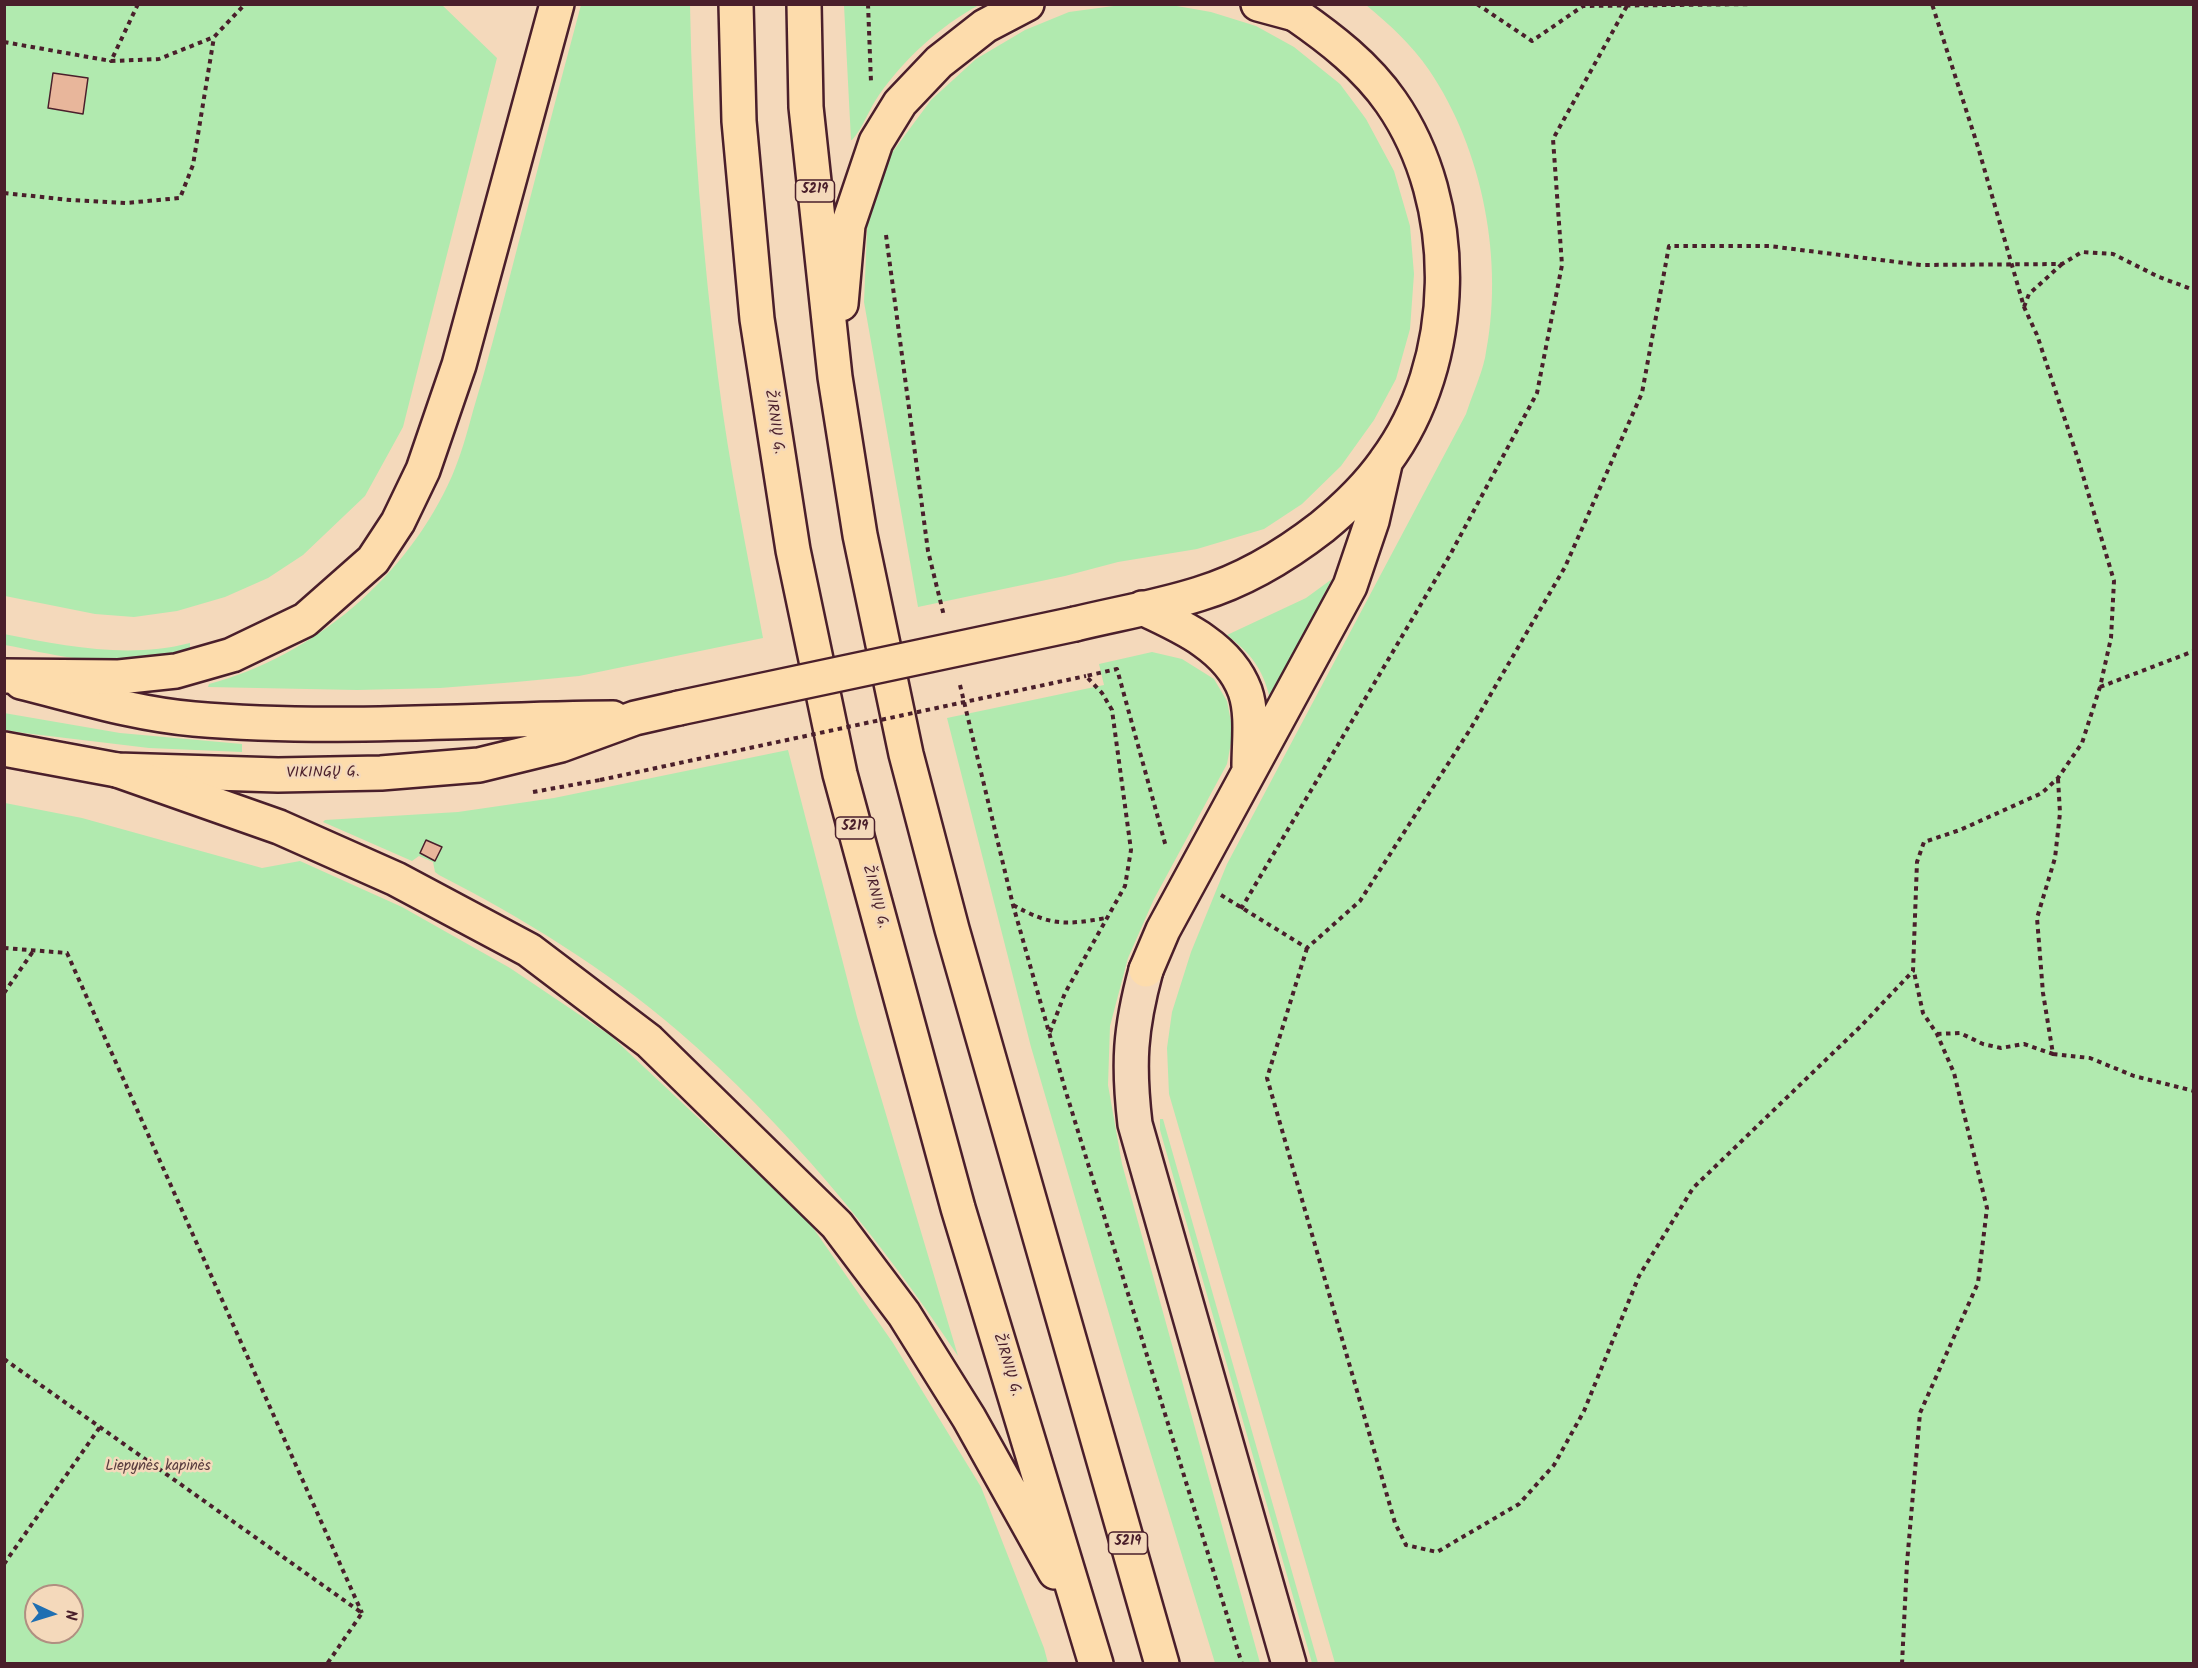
<!DOCTYPE html>
<html>
<head>
<meta charset="utf-8">
<style>
  body { margin:0 }
  #map { position:relative; width:2198px; height:1668px; overflow:hidden; background:#f4d9bb; font-family:Kalam,sans-serif }
  canvas { display:block }
  .frame { position:absolute; inset:0; border:6px solid #4a1f2b; pointer-events:none }
  .north { position:absolute; left:24px; top:1584px; width:60px; height:60px; box-sizing:border-box; background:#f4d9bb; border:2px solid #b08f81; border-radius:50%; rotate:94deg; font-size:16px; font-weight:700; line-height:24px; text-align:center; color:#4a1f2b }
  .north::after { content:''; display:block; margin:auto; width:21px; height:27px; background:#1f6fb2; clip-path:polygon(50% 0,100% 100%,50% 72%,0 100%) }
</style>
</head>
<body>
<div id="map">
<canvas width="2198" height="1668"></canvas>
<div class="frame"></div>
<div class="north">N</div>
</div>
<script>
const g = document.querySelector('canvas').getContext('2d');
g.lineJoin = 'round';
function fill(path, color) { g.fillStyle = color; g.fill(path, 'evenodd'); }
function strokePath(path, color, width, dash) { g.strokeStyle = color; g.lineWidth = width; g.lineCap = dash ? 'butt' : 'round'; g.setLineDash(dash || []); g.stroke(path); }
function drawText(font, color, halo, rows, align = 'center') {
  g.font = font + ' Kalam,sans-serif'; g.lineWidth = 5; g.setLineDash([]); g.textBaseline = 'middle'; g.strokeStyle = halo; g.fillStyle = color; for (const [text, x, y, turn = 0] of rows) {
    g.save(); g.translate(x, y); g.rotate((+turn || 0) * Math.PI / 180); g.textAlign = isNaN(turn) ? turn : align; if (halo) g.strokeText(text, 0, 0); g.fillText(text, 0, 0); g.restore();
  }
}
const green = new Path2D(`
  M4 5H442L497 58 403 427 365 496 303 555 268 578 225 597 177 611 134 617 95 614 5 596Z
  M581 5H690C692 127 703 256 718 377 729 465 747 551 763 638L579 676 516 682 440 688 357 690 208 687 209 684C314 656 408 576 452 476 461 455 467 433 473 411 487 365 499 318 511 272 534 183 557 94 581 5Z
  M844 5H979C940 26 904 59 879 95 869 109 863 128 852 140H851Z
  M1121 5H1171L1211 12 1256 26 1294 47 1340 84 1366 119 1394 171 1410 226 1414 274 1410 329 1396 379 1374 420 1341 466 1302 504 1264 529 1197 549 1118 562 1065 576 918 607 864 302 868 208 891 154 931 100 976 59 1025 30 1069 12Z
  M1366 5H2193V1663H1335L1169 1094 1167 1048 1172 1012 1191 952 1227 864 1466 414C1472 395 1481 376 1485 358 1505 263 1483 149 1429 70 1412 45 1389 24 1366 5Z
  M1332 579 1270 698C1262 667 1251 654 1227 635L1306 598Z
  M4 634C65 646 128 659 190 643V650C160 658 105 663 74 658 50 655 27 649 5 645Z
  M1152 652 1182 659 1214 679 1227 701 1233 732 1227 764 1154 899 1128 958 1110 1026 1108 1085 1122 1164 1260 1663H1215L1131 1389 1031 1047 947 718 1104 685 1099 664Z
  M4 713 120 733 242 744V752L149 748 24 733 5 730Z
  M788 750 857 1017 958 1356C880 1238 785 1123 678 1031 606 969 523 918 439 875L435 872 433 862 419 856 412 861 323 822 325 820 458 812 554 798Z
  M5 803 82 818 262 868 300 861 402 907 510 968 611 1036 809 1222 893 1343 981 1487 1044 1648 1048 1663H5ZM36 1596H72V1632H36Z
  M1160 1119H1163L1318 1663H1312L1160 1130Z`);
const building = new Path2D(`
  M53 73 88 78 83 114 48 108Z
  M426 840 442 847 435 861 420 853Z`);
const path = new Path2D(`
  M138 4 111 61 159 59 214 37 245 4
  M868 4 871 82
  M1477 4 1532 41 1583 6 1759 4
  M4 42 111 61
  M4 193 70 200 126 203 180 198 193 165 214 37
  M886 235 928 551 944 616
  M2024 307 2029 294 2062 264
  M960 685 1013 905 1065 1089 1242 1664
  M2100 687 2194 651
  M2058 779 2060 813 2055 858 2037 918 2043 993 2053 1054 2090 1058 2134 1076 2194 1091
  M533 792 600 780
  M1221 895 1307 948 1360 901 1471 728 1565 567 1642 393 1669 246H1769L1921 265 2062 264 2082 252 2113 254 2159 277 2194 290
  M1013 905C1051 926 1065 925 1106 918
  M1241 909 1450 555 1537 393 1562 265 1553 139 1628 4
  M4 948 67 953 362 1613
  M1307 948 1267 1078 1395 1523 1406 1545 1437 1552 1519 1504 1554 1465 1584 1411 1639 1276 1693 1188 1861 1026 1913 971 1917 862 1924 842 1960 830 2042 793 2058 778 2082 743 2100 687 2111 638 2114 581 2079 462 2037 335 2024 307 1978 147 1932 4
  M4 993 34 950
  M1050 1032 1065 993 1125 886 1131 850 1112 710 1102 693 1086 676 1117 669 1166 847
  M1937 1034 1960 1033 1983 1044 2001 1048 2024 1044 2053 1054
  M4 1359 362 1613 327 1664
  M4 1564 100 1427
  M1902 1664 1907 1563 1920 1413 1978 1283 1987 1208 1954 1073 1937 1034 1923 1013 1914 972`);
const street = new Path2D(`
  M1146 970C1130 1029 1128 1064 1135 1124L1289 1664`);
const primary = new Path2D(`
  M1142 608C1181 626 1229 647 1245 691 1253 714 1249 742 1249 766
  M1075 624C1116 614 1158 607 1199 594 1242 581 1286 555 1322 527 1344 509 1368 486 1385 462 1459 363 1462 204 1391 102 1366 66 1331 39 1295 14
  M21 682C78 696 135 714 194 719 333 731 473 719 613 718
  M4 749 117 770 278 775 381 773 479 765 561 745 635 718 679 708
  M1146 970 1163 930 1350 586 1372 521 1385 464`);
const highway = new Path2D(`
  M736 4 739 121 757 319 793 550 840 774 958 1208 1096 1664
  M804 4 806 107 835 377 860 535 906 754 952 929 1162 1664
  M1258 4 1295 14
  M841 304 848 225 876 142 900 103 939 62 985 26 1027 4
  M4 676 119 677 176 671 232 655 305 620 373 560 398 522 423 470 459 365 557 4
  M117 770 279 827 396 879 529 950 649 1041 837 1225 904 1314 969 1418 1055 1572`);
const pathBridge = new Path2D(`
  M600 780 1086 676`);
const primaryBridge = new Path2D(`
  M679 708 1075 624`);
const shields = [
  [815,191,39],
  [855,828,39],
  [1128,1543,39]
];
const shieldNames = [
  ["5219",815,191],
  ["5219",855,828],
  ["5219",1128,1543]
];
const streetNames = [
  ["ŽIRNIŲ G.",773,422,81],
  ["VIKINGŲ G.",323,774,-1],
  ["ŽIRNIŲ G.",874,897,75],
  ["ŽIRNIŲ G.",1006,1365,73]
];
const parkNames = [
  ["Liepynės kapinės",158,1467]
];
fill(green, '#b1eaaf');
fill(building, '#e8b69b');
strokePath(building, '#4a1f2b', 1.5);
strokePath(street, '#4a1f2b', 38);
strokePath(primary, '#4a1f2b', 38);
strokePath(highway, '#4a1f2b', 38);
strokePath(path, '#4a1f2b', 4, [4.5, 4.5]);
strokePath(street, '#f4d9bb', 33);
strokePath(primary, '#fddcac', 33);
strokePath(highway, '#fddcac', 33);
strokePath(primaryBridge, '#4a1f2b', 38, []);
strokePath(pathBridge, '#4a1f2b', 4, [4.5, 4.5]);
strokePath(primaryBridge, '#fddcac', 33);
for (const [x, y, w] of shields) { const box = new Path2D(); box.roundRect(x - w / 2, y - 11, w, 22, 4.5); g.fillStyle = '#f4d9bb'; g.fill(box); strokePath(box, '#4a1f2b', 1.5); }
drawText('bold 14px', '#4a1f2b', null, shieldNames);
drawText('15px', '#4a1f2b', '#f4d9bb', streetNames);
drawText('15px', '#593d3f', '#f4d9bb', parkNames);
</script>
</body>
</html>
